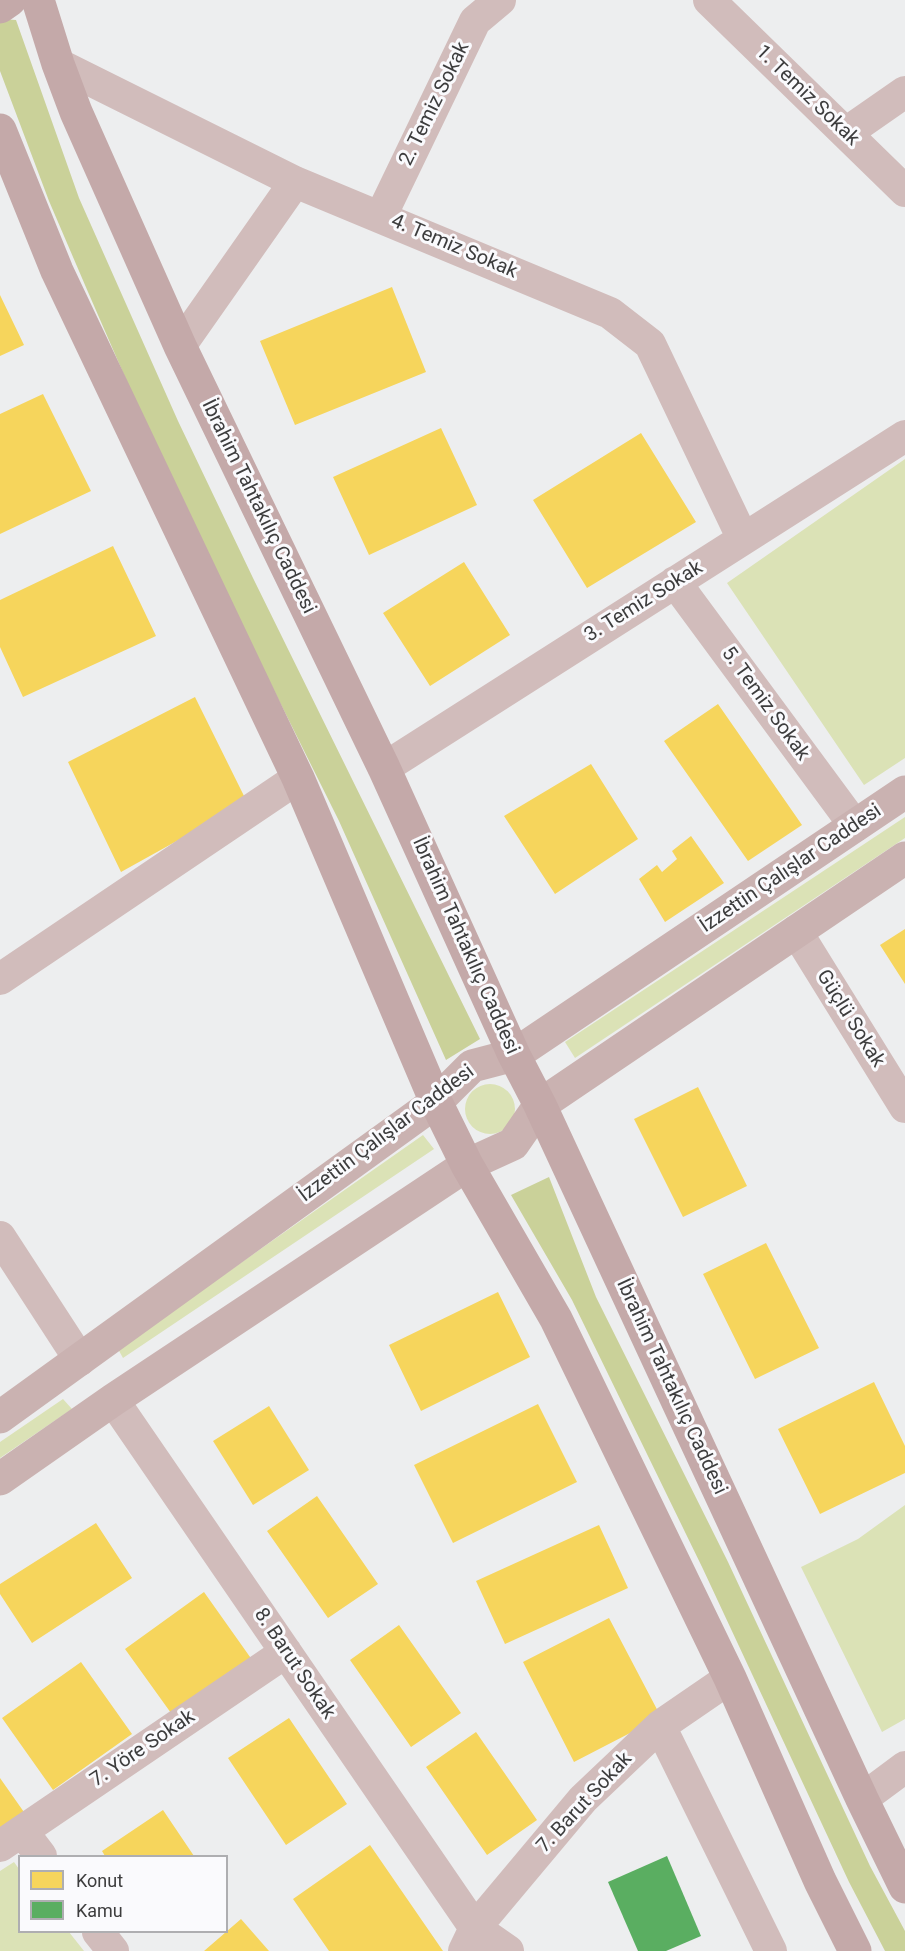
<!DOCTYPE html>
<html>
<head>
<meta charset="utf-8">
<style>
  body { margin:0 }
  #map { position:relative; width:905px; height:1951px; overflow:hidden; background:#edeeef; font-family:Roboto,sans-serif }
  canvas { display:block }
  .legend { position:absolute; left:18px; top:1855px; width:210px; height:78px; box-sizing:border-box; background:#fafafd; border:2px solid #aeaeb1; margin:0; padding:8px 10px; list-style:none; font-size:18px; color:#3d3d3e }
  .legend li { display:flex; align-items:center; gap:12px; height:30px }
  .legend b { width:30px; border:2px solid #aeaeb1 }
</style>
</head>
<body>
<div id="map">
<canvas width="905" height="1951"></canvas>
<ul class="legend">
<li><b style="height:16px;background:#f6d55c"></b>Konut</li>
<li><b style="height:16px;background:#5aae61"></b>Kamu</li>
</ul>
</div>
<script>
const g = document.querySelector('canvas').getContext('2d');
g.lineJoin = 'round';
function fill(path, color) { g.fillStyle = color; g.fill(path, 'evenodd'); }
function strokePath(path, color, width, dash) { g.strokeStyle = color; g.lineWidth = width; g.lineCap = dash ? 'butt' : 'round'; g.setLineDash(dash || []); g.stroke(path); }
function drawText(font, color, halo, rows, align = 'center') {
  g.font = font + ' Roboto,sans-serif'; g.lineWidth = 6; g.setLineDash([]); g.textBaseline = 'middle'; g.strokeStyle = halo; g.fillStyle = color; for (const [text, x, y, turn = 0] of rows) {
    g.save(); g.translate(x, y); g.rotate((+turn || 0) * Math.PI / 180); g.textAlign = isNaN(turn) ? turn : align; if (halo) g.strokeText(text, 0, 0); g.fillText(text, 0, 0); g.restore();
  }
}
const green = new Path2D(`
  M905 459V758L864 785 727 583Z
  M905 817V838L575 1058 565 1042Z
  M465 1109a25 25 0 1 1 50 0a25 25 0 1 1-50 0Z
  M423 1135 434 1149 123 1358 118 1349Z
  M63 1399 72 1409 0 1458V1442Z
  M905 1505V1719L882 1732 801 1567 858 1539Z
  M14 1862 19 1869 20 1932H69L84 1951H0V1871Z`);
const forest = new Path2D(`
  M0 19 16 20 79 198 178 421 253 578 480 1039 446 1060 339 821 222 586 148 430 88 292 49 201 0 71Z
  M549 1177 596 1297 728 1562 870 1866 905 1931V1951H885L849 1882 703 1569 572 1300 511 1195Z`);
const homes = new Path2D(`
  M392 287 426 372 295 425 260 341Z
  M0 295 24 345 0 356Z
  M43 394 91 491 0 534V414Z
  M441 428 477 505 369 555 333 477Z
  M641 433 696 522 587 588 533 500Z
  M113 546 156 636 23 697 0 647V600Z
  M464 562 510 635 430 686 383 613Z
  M195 697 247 802 121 872 68 762Z
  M718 704 802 825 748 861 664 741Z
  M591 764 638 839 555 894 504 816Z
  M691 836 724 883 665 922 639 879 657 865 662 872 677 859 672 851Z
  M905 929V984L880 945Z
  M698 1087 747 1186 683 1217 634 1119Z
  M766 1243 819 1348 755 1379 703 1274Z
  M498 1292 530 1357 421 1411 389 1345Z
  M874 1382 905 1446V1473L820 1514 778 1429Z
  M538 1404 577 1482 453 1543 414 1465Z
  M269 1406 309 1470 253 1505 213 1441Z
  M317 1496 378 1584 328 1618 267 1531Z
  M96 1523 132 1578 32 1643 0 1594V1584Z
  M599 1525 628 1588 505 1644 476 1581Z
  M204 1592 255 1664 176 1720 125 1649Z
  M609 1618 661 1717 574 1762 523 1662Z
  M399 1625 461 1713 411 1747 350 1660Z
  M81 1662 132 1734 53 1790 2 1718Z
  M289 1718 347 1804 286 1845 228 1758Z
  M476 1732 537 1820 487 1855 426 1767Z
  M0 1778 26 1815 0 1833Z
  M163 1810 194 1856H105L102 1851Z
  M370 1845 443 1951H329L293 1899Z
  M241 1919 269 1951H204L226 1932Z`);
const public = new Path2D(`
  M667 1856 701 1936 666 1951H638L608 1882Z`);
const street = new Path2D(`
  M709 0 905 191
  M58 64 295 182 610 313 650 344 743 539
  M846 133 905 92
  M381 216 475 21 500 0
  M180 346 295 182
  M675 582 855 826
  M384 768 905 436
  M796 931 905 1107
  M0 979 298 778
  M0 1237 80 1360
  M113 1400 475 1928 508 1951
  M660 1726 771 1951
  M862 1799 905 1767
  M22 1831 41 1856
  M0 1846 286 1652
  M98 1932 113 1951
  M464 1951 475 1928 583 1799 660 1726 730 1678`);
const secondary = new Path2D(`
  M0 1417 436 1102 472 1066 514 1055 905 792
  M0 1479 113 1400 467 1165 513 1144 540 1105 905 858`);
const primary = new Path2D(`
  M38 0 58 64 76 112 180 346 384 768 514 1055 540 1105 862 1799 905 1887
  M0 7 10 0
  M0 130 57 271 298 778 436 1102 467 1165 556 1319 730 1678 820 1881 855 1951`);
const streetNames = [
  ["1. Temiz Sokak",807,96,44],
  ["2. Temiz Sokak",435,104,-64],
  ["4. Temiz Sokak",454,247,23],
  ["İbrahim Tahtakılıç Caddesi",258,507,64],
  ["3. Temiz Sokak",644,602,-32],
  ["5. Temiz Sokak",765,704,54],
  ["İzzettin Çalışlar Caddesi",791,869,-34],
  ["İbrahim Tahtakılıç Caddesi",465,946,66],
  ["Güçlü Sokak",850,1019,58],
  ["İzzettin Çalışlar Caddesi",387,1134,-37],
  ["İbrahim Tahtakılıç Caddesi",671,1387,65],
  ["8. Barut Sokak",294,1664,56],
  ["7. Yöre Sokak",143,1749,-34],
  ["7. Barut Sokak",585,1803,-47]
];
fill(green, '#dbe2b6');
fill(forest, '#cad199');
fill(homes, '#f6d55c');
fill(public, '#5aae61');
strokePath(street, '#d1bcbb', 32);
strokePath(secondary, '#cab2b1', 33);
strokePath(primary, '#c4a9a9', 33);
drawText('20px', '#3d3d3e', '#fafafd', streetNames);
</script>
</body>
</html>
